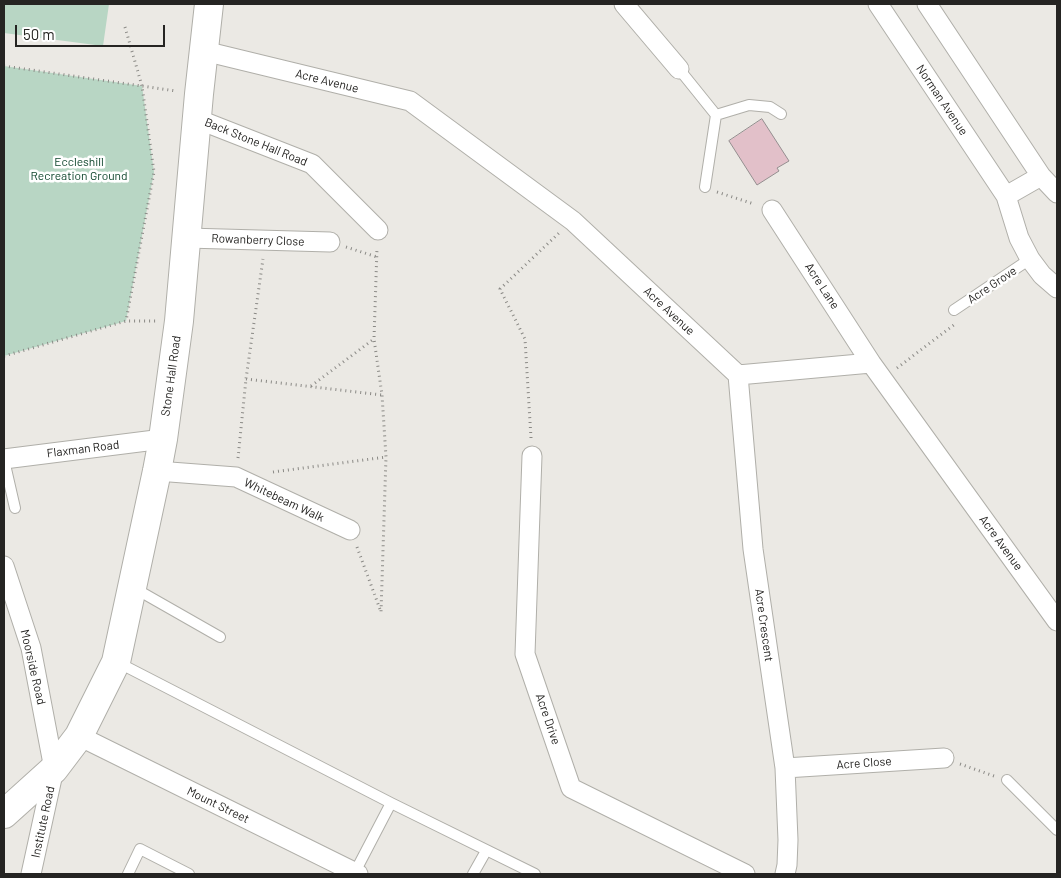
<!DOCTYPE html>
<html>
<head>
<meta charset="utf-8">
<style>
  body { margin:0 }
  #map { position:relative; width:1061px; height:878px; overflow:hidden; background:#ebe9e4; font-family:Barlow,sans-serif }
  canvas { display:block }
  .frame { position:absolute; inset:0; border:5px solid #252422; pointer-events:none }
  .scale { position:absolute; left:15px; top:25px; width:150px; height:22px; box-sizing:border-box; border:2px solid #252422; border-top:0; padding-left:6px; font-size:15px; line-height:18px; white-space:nowrap; color:#252422; -webkit-text-stroke:4px #fff; paint-order:stroke }
</style>
</head>
<body>
<div id="map">
<canvas width="1061" height="878"></canvas>
<div class="frame"></div>
<div class="scale">50 m</div>
</div>
<script>
const g = document.querySelector('canvas').getContext('2d');
g.lineJoin = 'round';
function fill(path, color) { g.fillStyle = color; g.fill(path, 'evenodd'); }
function strokePath(path, color, width, dash) { g.strokeStyle = color; g.lineWidth = width; g.lineCap = dash ? 'butt' : 'round'; g.setLineDash(dash || []); g.stroke(path); }
function drawText(font, color, halo, rows, align = 'center') {
  g.font = font + ' Barlow,sans-serif'; g.lineWidth = 5; g.setLineDash([]); g.textBaseline = 'middle'; g.strokeStyle = halo; g.fillStyle = color; for (const [text, x, y, turn = 0] of rows) {
    g.save(); g.translate(x, y); g.rotate((+turn || 0) * Math.PI / 180); g.textAlign = isNaN(turn) ? turn : align; if (halo) g.strokeText(text, 0, 0); g.fillText(text, 0, 0); g.restore();
  }
}
const green = new Path2D(`
  M4 4H109L103 46 4 33Z
  M4 66 142 86 154 172 126 321 4 356Z`);
const building = new Path2D(`
  M762 119 789 161 777 168 779 171 757 185 729 141Z`);
const path = new Path2D(`
  M125 27 142 86 154 172 126 321
  M4 66 176 91
  M717 192 754 204
  M346 247 377 257
  M4 356 126 321H156
  M897 368 955 324
  M246 379 382 395
  M311 386 374 339
  M531 438 525 339 500 289 559 233
  M238 458 246 379 263 259
  M273 472 386 457
  M357 547 381 612 386 457 382 395 374 339 377 248
  M960 764 994 776`);
const lane = new Path2D(`
  M679 69 716 115 705 187
  M716 115 749 105 770 107 781 114
  M954 310 1030 259
  M4 460 15 508
  M134 588 220 637
  M117 662 391 803 535 874
  M1007 780 1057 830
  M128 874 140 849 189 874
  M354 874 391 803
  M473 874 486 851`);
const street = new Path2D(`
  M624 4 679 69
  M878 4 1006 196 1019 238 1030 259 1042 275 1057 288
  M927 4 1041 176 1057 193
  M204 51 410 101 573 221 738 375 871 363 1057 621
  M197 119 312 164 378 230
  M1006 196 1041 176
  M772 210 871 363
  M187 238 330 242
  M738 375 753 549 785 768 788 840 787 865 785 874
  M532 456 525 654 571 788 745 874
  M4 459 163 439
  M157 471 236 477 350 530
  M4 566 31 648 54 769 31 874
  M79 736 358 874
  M785 768 944 758`);
const secondary = new Path2D(`
  M4 814 54 769 79 736 116 662 157 471 163 439 179 321 199 94 209 4`);
const streetNames = [
  ["Acre Avenue",327,81,14],
  ["Norman Avenue",942,100,56],
  ["Back Stone Hall Road",256,142,22],
  ["Rowanberry Close",258,240,2],
  ["Acre Grove",992,285,-34],
  ["Acre Lane",822,286,57],
  ["Acre Avenue",669,311,43],
  ["Stone Hall Road",171,376,-82],
  ["Flaxman Road",83,449,-7],
  ["Whitebeam Walk",284,500,25],
  ["Acre Avenue",1001,543,54],
  ["Acre Crescent",764,625,82],
  ["Moorside Road",33,667,77],
  ["Acre Drive",548,719,71],
  ["Acre Close",864,763,-4],
  ["Mount Street",218,805,26],
  ["Institute Road",43,822,-78]
];
const parkNames = [
  ["Eccleshill",79,162],
  ["Recreation Ground",79,176]
];
fill(green, '#b8d6c4');
fill(building, '#e2c0c9');
strokePath(building, '#948e8f', 1);
strokePath(lane, '#b0afa9', 12);
strokePath(street, '#b0afa9', 21);
strokePath(secondary, '#b0afa9', 30);
strokePath(path, '#8a8985', 3, [1, 4]);
strokePath(lane, '#fff', 10);
strokePath(street, '#fff', 19);
strokePath(secondary, '#fff', 28);
drawText('12px', '#252422', '#fff', streetNames);
drawText('12px', '#0e452c', '#fff', parkNames);
</script>
</body>
</html>
